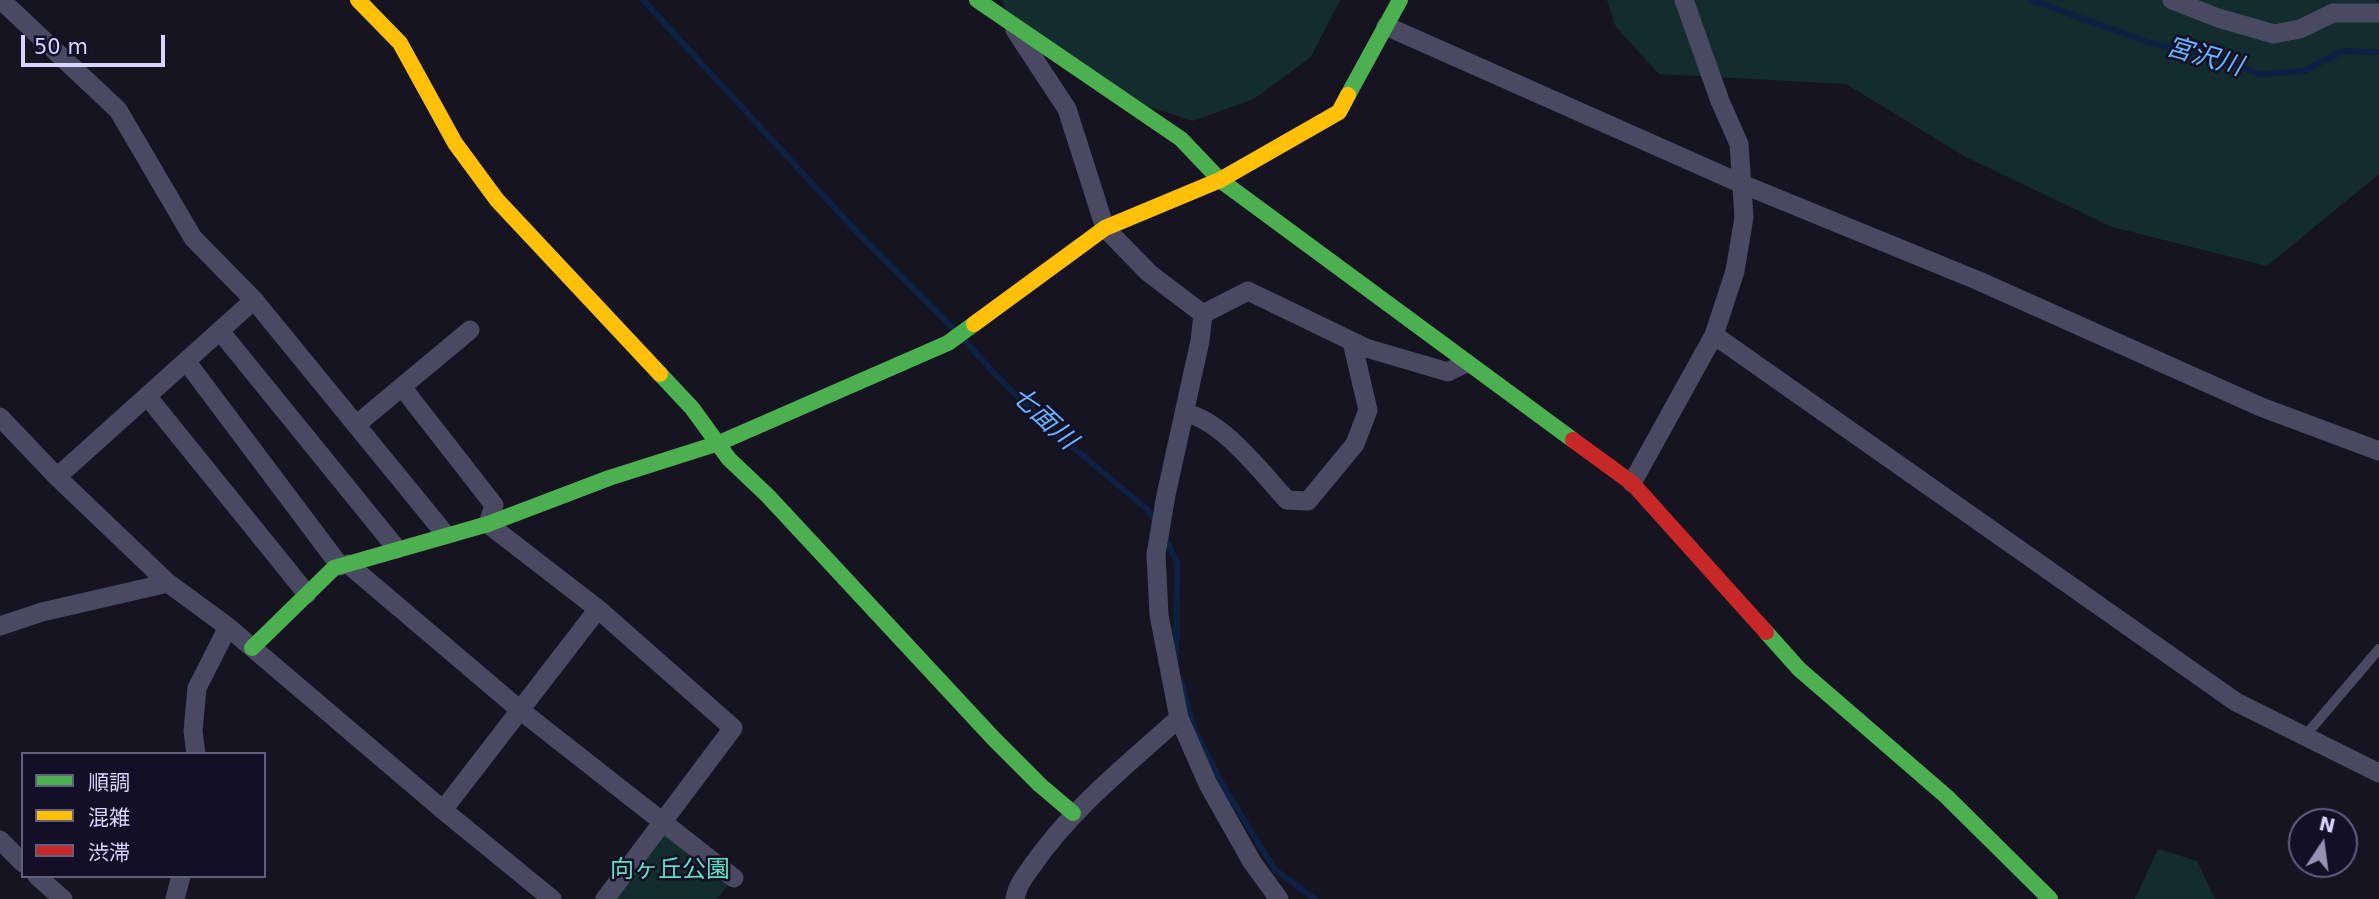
<!DOCTYPE html>
<html>
<head>
<meta charset="utf-8">
<style>
  body { margin:0 }
  #map { position:relative; width:2379px; height:899px; overflow:hidden; background:#161421; font-family:"DejaVu Sans","Noto Sans JP",sans-serif }
  canvas { display:block }
  .legend { position:absolute; left:21px; top:752px; width:245px; height:126px; box-sizing:border-box; background:#130f26; border:2px solid #625e7d; margin:0; padding:9px 12px; list-style:none; font-size:21px; color:#d9d4ff }
  .legend li { display:flex; align-items:center; gap:14px; height:35px }
  .legend b { width:35px; border:2px solid #625e7d }
  .north { position:absolute; left:2288px; top:808px; width:70px; height:70px; box-sizing:border-box; background:#130f26; border:2px solid #625e7d; border-radius:50%; rotate:13deg; font-size:19px; font-weight:700; line-height:28px; text-align:center; color:#d9d4ff }
  .north::after { content:''; display:block; margin:auto; width:24px; height:32px; background:#9591b1; clip-path:polygon(50% 0,100% 100%,50% 72%,0 100%) }
  .scale { position:absolute; left:21px; top:35px; width:144px; height:32px; box-sizing:border-box; border:4px solid #d9d4ff; border-top:0; padding-left:9px; font-size:21px; line-height:24px; white-space:nowrap; color:#d9d4ff; -webkit-text-stroke:5px #130f26; paint-order:stroke }
</style>
</head>
<body>
<div id="map">
<canvas width="2379" height="899"></canvas>
<ul class="legend">
<li><b style="height:9px;background:#4caf50"></b>順調</li>
<li><b style="height:9px;background:#ffc107"></b>混雑</li>
<li><b style="height:9px;background:#c62828"></b>渋滞</li>
</ul>
<div class="north">N</div>
<div class="scale">50 m</div>
</div>
<script>
const g = document.querySelector('canvas').getContext('2d');
g.lineJoin = 'round';
function fill(path, color) { g.fillStyle = color; g.fill(path, 'evenodd'); }
function strokePath(path, color, width, dash) { g.strokeStyle = color; g.lineWidth = width; g.lineCap = dash ? 'butt' : 'round'; g.setLineDash(dash || []); g.stroke(path); }
function drawText(font, color, halo, rows, align = 'center') {
  g.font = font + ' "DejaVu Sans","Noto Sans JP",sans-serif'; g.lineWidth = 5; g.setLineDash([]); g.textBaseline = 'middle'; g.strokeStyle = halo; g.fillStyle = color; for (const [text, x, y, turn = 0] of rows) {
    g.save(); g.translate(x, y); g.rotate((+turn || 0) * Math.PI / 180); g.textAlign = isNaN(turn) ? turn : align; if (halo) g.strokeText(text, 0, 0); g.fillText(text, 0, 0); g.restore();
  }
}
const green = new Path2D(`
  M1002 0H1340L1311 57 1254 99 1193 121 1104 92 1011 23Z
  M1607 0H2376L2379 1V174L2267 266 2112 227 1964 156 1846 84 1659 74 1616 27Z
  M665 833 730 882 717 899H615Z
  M2158 849 2197 861 2215 899H2135Z`);
const stream = new Path2D(`
  M643 0 855 230 954 329
  M2031 0 2151 43 2205 54 2260 74 2304 71 2343 51 2379 52
  M964 340 996 375 1051 429 1148 510 1156 522
  M1165 537 1177 563 1176 660
  M1180 678 1195 731 1225 789 1275 870 1315 899`);
const lane = new Path2D(`
  M2305 736 2379 649`);
const street = new Path2D(`
  M1 0 118 110 193 238 254 300 446 535
  M2172 0 2218 18 2274 34 2300 29 2333 13H2379
  M1386 26 1742 184 1979 281 2261 407 2379 451
  M1015 30 1067 109 1105 228 1149 273 1203 314 1200 341 1166 495 1156 554 1159 615 1179 718 1208 784 1252 862 1279 899
  M1203 314 1248 291 1366 348 1448 372 1466 363
  M220 331 397 549
  M1714 335 2236 702 2379 773
  M186 361 340 566
  M402 387 494 505 488 524 598 609 733 728 605 899
  M147 396 307 594
  M1185 413C1222 420 1261 472 1287 500L1308 501 1355 444 1368 410 1352 342
  M0 417 57 477 168 583 228 627 443 810 552 899
  M356 425 470 330
  M57 477 254 300
  M1632 483 1714 335 1735 271 1744 217 1739 144 1720 101 1684 0
  M348 564 520 710 734 878
  M0 626 42 612 168 583
  M196 754 193 731 197 688 228 627
  M443 810 598 609
  M0 840 23 863
  M37 876 63 899
  M175 899 181 876
  M1015 899C1017 886 1024 877 1032 866 1072 808 1127 765 1179 718`);
const fast = new Path2D(`
  M977 0 1181 139 1220 180 1573 440
  M1348 95 1400 0
  M660 374 692 408 729 459 768 496 994 739 1040 785 1073 813
  M1766 632 1799 669 1947 797 2050 899
  M252 648 334 568 488 524 609 478 719 443 948 343 974 324`);
const slow = new Path2D(`
  M358 0 400 43 455 143 497 200 660 374
  M974 324 1105 228 1220 180 1339 112 1348 95`);
const jam = new Path2D(`
  M1573 440 1632 483 1766 632`);
const parkNames = [
  ["向ヶ丘公園",670,871]
];
const waterNames = [
  ["宮沢川",2204,58,16],
  ["七面川",1043,419,43]
];
fill(green, '#132c2d');
strokePath(stream, '#0d2144', 6);
strokePath(lane, '#4a4962', 10);
strokePath(street, '#4a4962', 19);
strokePath(fast, '#4caf50', 16);
strokePath(slow, '#ffc107', 16);
strokePath(jam, '#c62828', 16);
drawText('24px', '#5fe0c0', '#130f26', parkNames);
drawText('italic 26px', '#62b6ff', '#130f26', waterNames);
</script>
</body>
</html>
